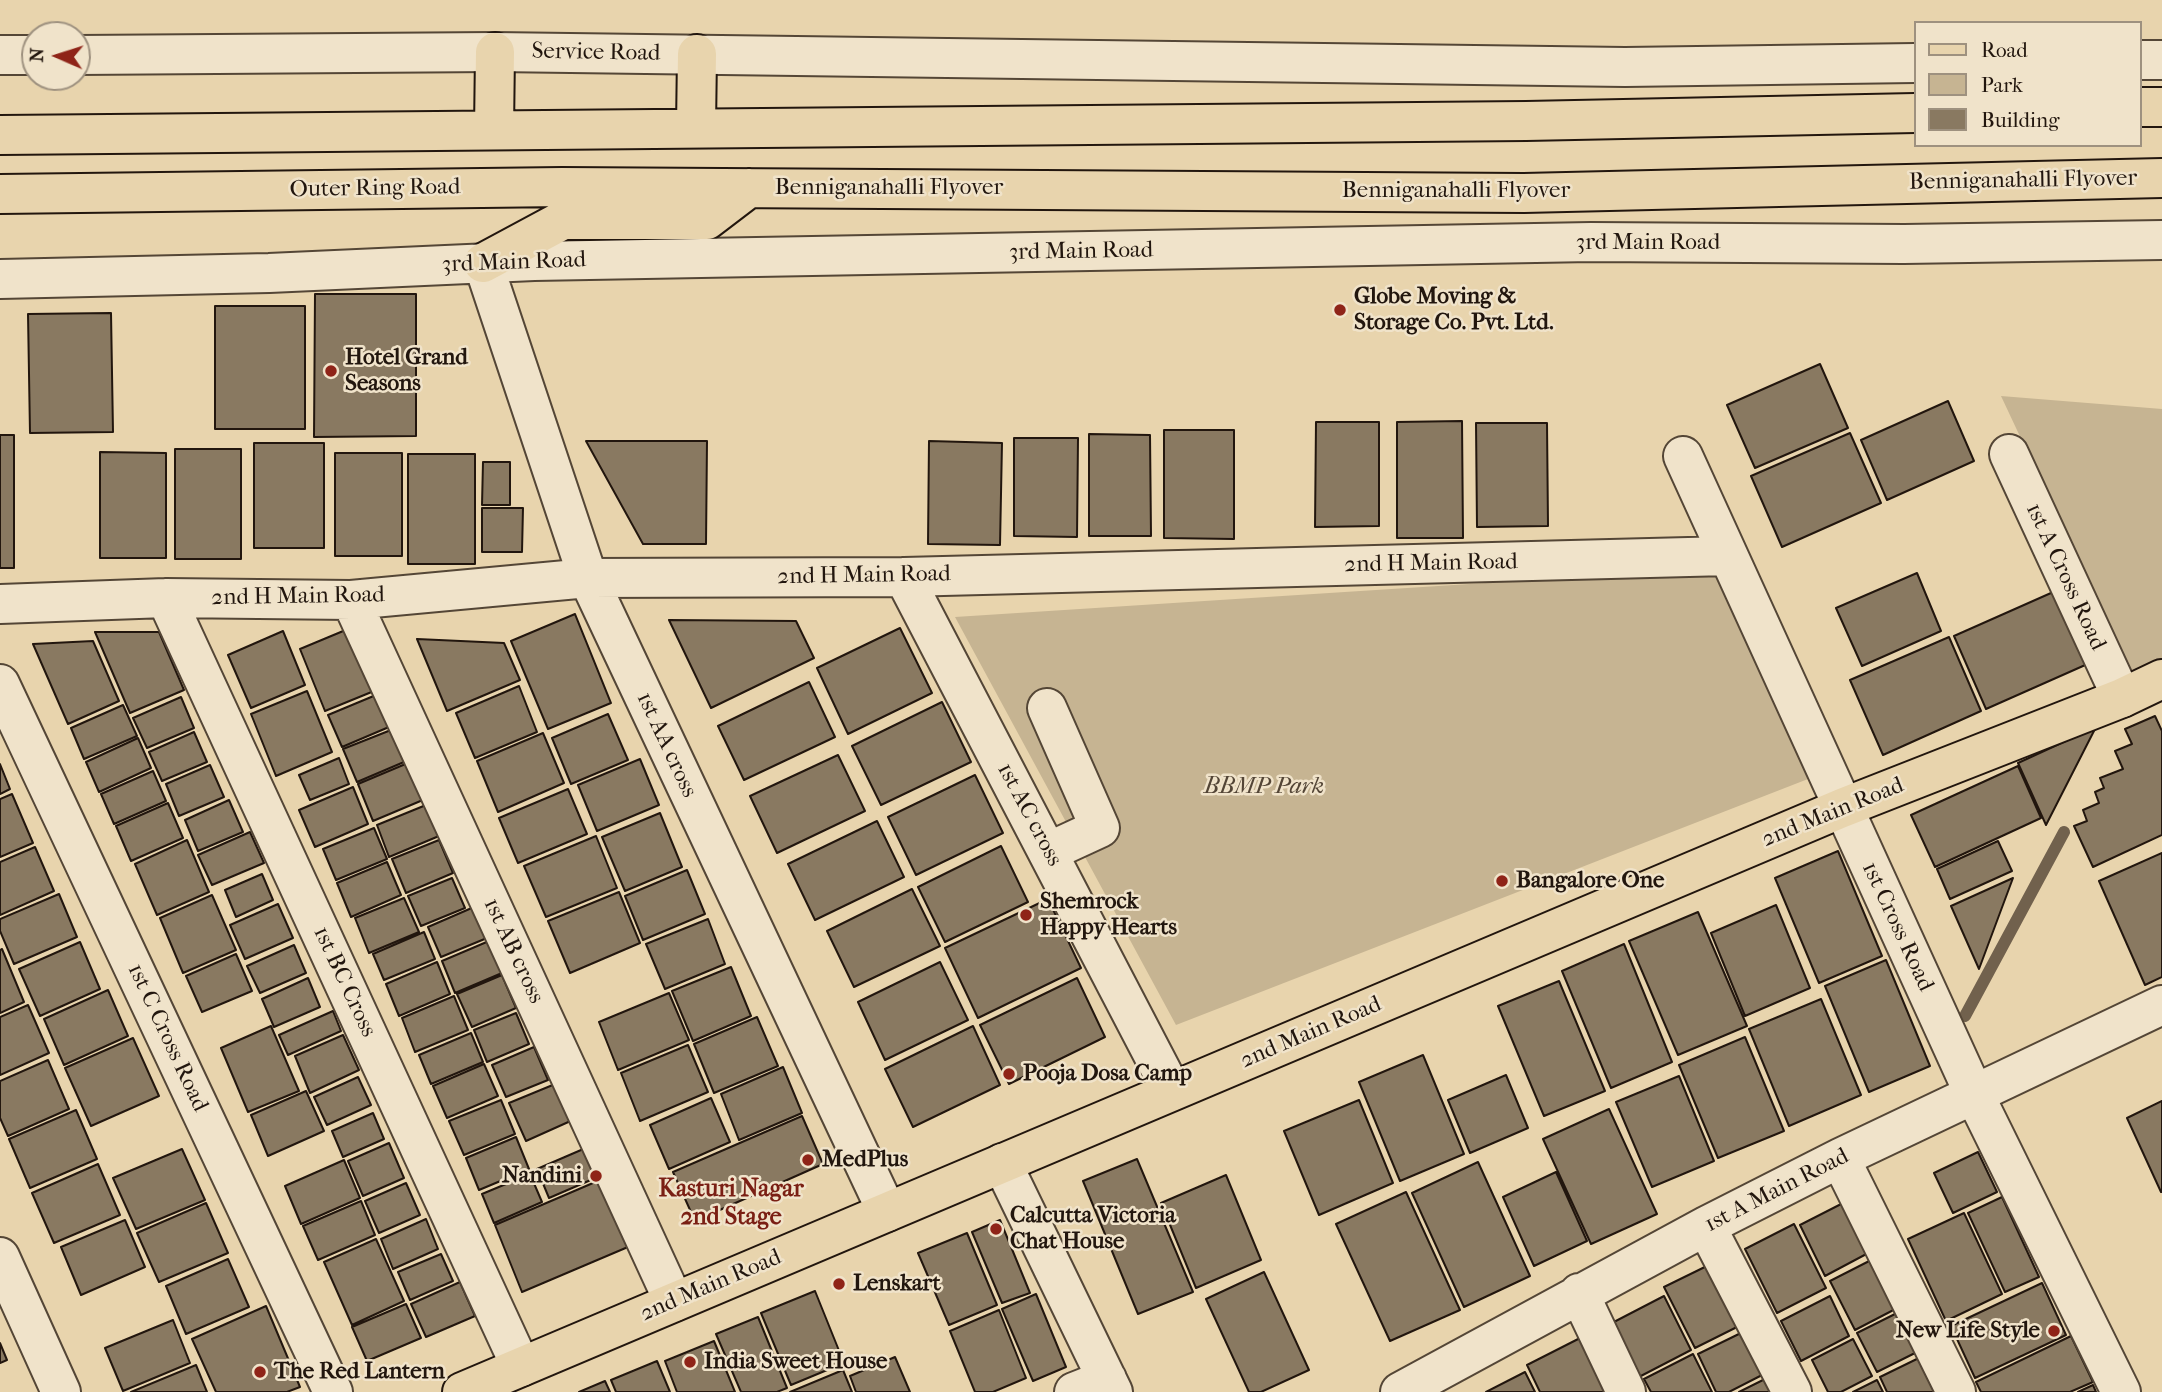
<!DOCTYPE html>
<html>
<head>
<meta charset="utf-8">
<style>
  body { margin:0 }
  #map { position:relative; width:2162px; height:1392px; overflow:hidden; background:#e8d4ad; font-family:"IM FELL French Canon",serif }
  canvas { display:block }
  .legend { position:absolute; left:1914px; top:21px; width:228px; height:126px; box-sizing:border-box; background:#f0e3ca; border:2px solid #9e917f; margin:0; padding:9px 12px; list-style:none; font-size:21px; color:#22160e }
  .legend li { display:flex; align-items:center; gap:14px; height:35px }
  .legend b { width:35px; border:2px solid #9e917f }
  .north { position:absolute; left:21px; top:21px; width:70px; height:70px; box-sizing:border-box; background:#f0e3ca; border:2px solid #9e917f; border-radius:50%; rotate:273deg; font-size:19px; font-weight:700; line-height:28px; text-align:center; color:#22160e }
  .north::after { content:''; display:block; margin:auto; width:24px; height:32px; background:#8f2418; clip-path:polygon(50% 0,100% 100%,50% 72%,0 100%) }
</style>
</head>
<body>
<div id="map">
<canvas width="2162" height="1392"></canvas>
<ul class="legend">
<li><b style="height:9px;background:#e8d4ad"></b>Road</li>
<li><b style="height:19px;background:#c6b492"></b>Park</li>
<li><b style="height:19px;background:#897961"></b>Building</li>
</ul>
<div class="north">N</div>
</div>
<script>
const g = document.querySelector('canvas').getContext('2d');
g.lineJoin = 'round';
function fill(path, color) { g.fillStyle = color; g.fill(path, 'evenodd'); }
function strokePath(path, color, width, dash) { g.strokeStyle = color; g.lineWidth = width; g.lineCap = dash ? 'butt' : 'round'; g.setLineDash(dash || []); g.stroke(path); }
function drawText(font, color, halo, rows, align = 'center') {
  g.font = font + ' "IM FELL French Canon",serif'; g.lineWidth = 5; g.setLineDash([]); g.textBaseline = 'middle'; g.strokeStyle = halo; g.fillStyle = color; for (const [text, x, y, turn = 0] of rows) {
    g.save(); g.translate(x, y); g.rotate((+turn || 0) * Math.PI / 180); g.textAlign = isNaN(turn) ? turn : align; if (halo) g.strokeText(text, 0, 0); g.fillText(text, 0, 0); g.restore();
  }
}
const green = new Path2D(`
  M2001 396 2162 409V659L2131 673Z
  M1719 568 1808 779 1176 1025 955 617Z`);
const stream = new Path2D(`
  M1965 1016 2064 832`);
const building = new Path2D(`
  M315 294H416V436L314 437Z
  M215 306H305V429H215Z
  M111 313 113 432 30 433 28 314Z
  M1820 364 1848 428 1755 468 1727 405Z
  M1948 401 1974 461 1887 500 1861 440Z
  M1462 421 1463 538H1397V422Z
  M1316 422H1379V526L1315 527Z
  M1476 423H1547L1548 526 1477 527Z
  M1164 430H1234V539L1164 538Z
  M1850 433 1881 503 1782 547 1751 476Z
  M1089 434 1150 435 1151 536H1089Z
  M0 435H14V568H0Z
  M1014 438H1078L1077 537 1014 536Z
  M586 441H707L706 544H643Z
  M929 441 1002 443 1000 545 928 544Z
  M254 443H324V548H254Z
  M175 449H241V559H175Z
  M100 452 166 453V558H100Z
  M335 453H402V556H335Z
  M408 454H475V564H408Z
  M483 462H510V505H482Z
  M482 508H523L522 552H482Z
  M1917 573 1941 631 1862 666 1836 608Z
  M2060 589 2092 662 1986 709 1954 636Z
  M575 614 611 703 548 729 511 641Z
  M669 620 796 621 814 658 711 708Z
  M900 628 932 693 848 734 817 668Z
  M348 629 374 691 325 711 300 649Z
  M283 631 305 685 251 708 228 655Z
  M95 632H159L184 690 130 713Z
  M1949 637 1981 711 1883 755 1850 680Z
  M417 639 504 643 520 680 447 711Z
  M93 641 119 701 68 724 33 644Z
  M809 682 835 737 744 780 718 726Z
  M519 686 537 732 475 758 456 713Z
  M307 691 332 752 276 776 251 714Z
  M376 695 389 727 342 747 328 715Z
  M181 697 194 728 147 748 133 718Z
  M942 702 971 762 881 805 852 746Z
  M123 705 137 736 84 759 71 728Z
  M608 714 628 760 571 784 552 738Z
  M2155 716 2162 731V835L2093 867 2074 826 2087 821 2083 810 2099 803 2095 792 2104 788 2100 778 2123 769 2115 751 2132 744 2125 729Z
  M2096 727 2046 825 2018 763Z
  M391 730 404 762 357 782 343 749Z
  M194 732 207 762 162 781 149 752Z
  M543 733 564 783 498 812 477 761Z
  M138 738 151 768 99 792 86 762Z
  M838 755 865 811 777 853 750 796Z
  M339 758 349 784 310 800 299 775Z
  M640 759 659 805 597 831 578 785Z
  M415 760 430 797 373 821 358 784Z
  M0 764 10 789 0 794Z
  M210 765 224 797 179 816 166 784Z
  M2018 766 2041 818 1935 867 1911 815Z
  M153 771 166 801 114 824 101 794Z
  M975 775 1003 833 916 875 888 817Z
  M353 787 368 824 315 847 299 810Z
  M568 789 587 834 518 863 499 818Z
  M12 794 33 843 0 857V799Z
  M229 800 243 832 198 851 185 820Z
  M168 803 183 838 131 861 116 826Z
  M426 805 439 836 389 857 377 825Z
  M660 813 682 867 625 891 602 837Z
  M877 821 904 877 815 920 788 864Z
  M374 828 387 859 336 880 323 849Z
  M250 832 264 863 212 885 198 855Z
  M596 836 617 888 546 917 524 866Z
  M187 840 209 892 157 915 135 864Z
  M439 840 453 873 406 893 392 859Z
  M1998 841 2012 871 1950 899 1937 869Z
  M1001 846 1028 902 945 942 918 887Z
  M35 847 54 891 0 915V862Z
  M1838 851 1882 956 1819 983 1775 878Z
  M2162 853V977L2145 985 2099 881Z
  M387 862 401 895 351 917 337 883Z
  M687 870 705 914 643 940 625 896Z
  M262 874 273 900 236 917 225 890Z
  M452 878 465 908 421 926 408 896Z
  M2013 878 1979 969 1951 906Z
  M912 889 940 946 854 987 827 931Z
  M619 892 640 943 570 973 548 921Z
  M59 894 77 937 14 964 0 931V919Z
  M212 895 236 950 183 973 160 918Z
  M404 898 419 932 369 953 355 918Z
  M1048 899 1081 968 978 1018 945 948Z
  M278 904 293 938 245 959 230 925Z
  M1776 905 1810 988 1745 1016 1711 933Z
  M474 907 487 938 441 957 428 927Z
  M1698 912 1747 1026 1678 1055 1629 941Z
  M708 919 725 964 665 989 646 944Z
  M424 932 435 959 384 980 373 954Z
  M489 941 502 973 455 993 442 961Z
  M80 942 100 989 40 1016 19 969Z
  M1624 944 1672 1062 1611 1088 1562 971Z
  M294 945 306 973 260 993 247 966Z
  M2 949 24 1002 0 1013V950Z
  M236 954 252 991 202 1012 186 976Z
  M1886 960 1930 1066 1869 1092 1825 986Z
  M437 962 450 994 399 1016 386 984Z
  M940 962 968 1020 885 1060 858 1002Z
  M731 967 751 1016 693 1041 672 991Z
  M502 975 516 1008 472 1027 457 994Z
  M308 978 320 1007 274 1027 262 999Z
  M1077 978 1105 1037 1009 1084 980 1025Z
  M1559 981 1605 1091 1544 1116 1498 1006Z
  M108 990 128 1036 64 1065 44 1019Z
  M669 993 689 1040 618 1070 599 1022Z
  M454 996 468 1030 415 1052 402 1018Z
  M1821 999 1861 1095 1789 1126 1749 1029Z
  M28 1005 49 1053 0 1075V1017Z
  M333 1011 341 1031 288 1055 279 1035Z
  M516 1013 529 1044 487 1062 474 1030Z
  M757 1017 778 1066 714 1093 694 1044Z
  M271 1026 299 1091 248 1112 221 1048Z
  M973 1026 1000 1085 913 1127 885 1069Z
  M471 1033 483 1062 431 1084 419 1055Z
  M343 1035 359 1070 310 1093 295 1056Z
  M1745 1037 1784 1131 1718 1158 1679 1065Z
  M133 1038 159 1096 91 1126 65 1068Z
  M688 1045 708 1092 640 1121 621 1073Z
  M534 1047 548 1080 506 1097 492 1065Z
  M1423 1055 1464 1154 1400 1181 1359 1082Z
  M48 1060 69 1109 8 1136 0 1118V1081Z
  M484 1064 498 1096 447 1118 433 1086Z
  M783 1067 802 1113 739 1140 721 1094Z
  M1506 1075 1528 1128 1470 1153 1448 1100Z
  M1679 1076 1714 1161 1652 1187 1616 1102Z
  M358 1077 371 1105 327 1125 314 1097Z
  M560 1082 575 1119 526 1141 509 1103Z
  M306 1091 324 1131 268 1156 251 1115Z
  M711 1098 730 1142 669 1169 650 1125Z
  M501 1100 515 1134 464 1155 449 1121Z
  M1359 1100 1393 1183 1319 1215 1284 1131Z
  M2162 1101V1192H2161L2127 1118Z
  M1609 1109 1657 1214 1591 1244 1543 1139Z
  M76 1110 97 1159 30 1188 9 1139Z
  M373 1113 384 1139 343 1157 332 1131Z
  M802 1116 823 1164 695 1221 673 1172Z
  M516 1137 529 1169 479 1190 466 1158Z
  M389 1143 404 1178 363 1196 348 1161Z
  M588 1147 600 1176 549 1198 537 1169Z
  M182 1149 205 1200 136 1229 113 1178Z
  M1978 1152 1997 1192 1953 1213 1934 1173Z
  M1137 1159 1193 1292 1138 1314 1083 1181Z
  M344 1160 360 1198 301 1224 285 1186Z
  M1478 1162 1530 1276 1464 1307 1412 1193Z
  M98 1164 120 1215 54 1243 32 1193Z
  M1556 1172 1587 1241 1534 1266 1503 1197Z
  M530 1174 542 1202 494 1223 482 1194Z
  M1226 1175 1261 1260 1196 1288 1161 1203Z
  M607 1177 635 1244 522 1292 495 1225Z
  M406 1183 420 1215 379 1233 365 1201Z
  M1406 1192 1460 1310 1390 1341 1336 1224Z
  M2002 1197 2039 1277 2005 1292 1968 1213Z
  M361 1201 375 1235 318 1260 303 1226Z
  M1847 1201 1872 1251 1825 1276 1800 1225Z
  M206 1203 228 1253 159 1282 137 1233Z
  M1964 1213 2002 1294 1946 1321 1908 1239Z
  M426 1219 438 1249 393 1269 381 1239Z
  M125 1220 145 1267 81 1295 61 1247Z
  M1000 1220 1030 1293 1002 1303 972 1232Z
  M1794 1224 1826 1288 1777 1313 1745 1249Z
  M967 1233 997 1305 949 1325 918 1253Z
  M376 1239 404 1301 352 1325 324 1262Z
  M441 1254 453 1281 410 1300 398 1272Z
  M1881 1255 1905 1304 1855 1330 1830 1281Z
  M228 1259 249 1307 186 1334 166 1286Z
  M1715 1262 1745 1323 1695 1348 1664 1287Z
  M1264 1272 1309 1370 1261 1392H1249L1206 1299Z
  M460 1282 475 1316 426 1337 411 1304Z
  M2042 1283 2066 1335 1975 1378 1951 1326Z
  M815 1291 844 1363 791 1385 761 1313Z
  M1036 1294 1066 1367 1033 1381 1002 1309Z
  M1664 1296 1691 1350 1637 1378 1610 1324Z
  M1830 1296 1849 1336 1801 1361 1781 1321Z
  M406 1304 421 1338 367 1361 352 1327Z
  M266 1306 300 1387 287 1392H216L192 1339Z
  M1905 1309 1925 1348 1877 1372 1857 1333Z
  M999 1310 1026 1378 993 1392H975L950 1331Z
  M758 1317 787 1388 777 1392H741L716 1334Z
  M173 1320 190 1363 123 1391 105 1348Z
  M1745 1331 1766 1373 1729 1392H1716L1698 1354Z
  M1586 1335 1615 1392H1540L1527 1365Z
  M2071 1336 2093 1382 2070 1392H1981L1976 1382Z
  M1853 1339 1872 1376 1841 1392H1828L1812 1360Z
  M714 1341 735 1392H677L665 1361Z
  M0 1343 7 1360 0 1363Z
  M1693 1354 1712 1392H1651L1644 1379Z
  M1925 1355 1943 1392H1887L1880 1377Z
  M895 1357 910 1392H856L850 1376Z
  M657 1361 670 1392H616L611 1380Z
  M196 1365 207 1392H131Z
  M843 1370 852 1392H790Z
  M1525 1372 1535 1392H1486Z
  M1767 1378 1773 1392H1739Z
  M1877 1380 1883 1392H1853Z
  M605 1381 610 1392H579Z
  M2093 1385 2096 1392H2078Z`);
const minor = new Path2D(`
  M0 55H35
  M77 55 495 52 1625 67 1915 63
  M2139 60H2162
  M483 263 588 578 887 1212
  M0 279 269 273 534 261 1591 242 1904 244 2162 240
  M2009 454 2122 698
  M1683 456 1975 1096 2121 1392
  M904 577 1172 1091
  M166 598 521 1367
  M351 600 674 1302
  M0 604 166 598 351 600 588 578 904 577 1728 556
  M0 684 333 1392
  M1047 708 1100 828 1048 852
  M1840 1158 1956 1392
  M1002 1163 1113 1392
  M1706 1226 1792 1392
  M0 1257 61 1392
  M1579 1293 1626 1392
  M1074 1392 1107 1379
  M1400 1392 1706 1226 1840 1158 2162 1005`);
const major = new Path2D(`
  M462 1392 1842 808 2122 698 2162 679`);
const highway = new Path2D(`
  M2139 107H2162
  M696 127 697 54
  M494 130 495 52
  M0 135 1526 121 1915 113
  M0 194 562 187 1524 193 2162 178
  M483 263 563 220H707L749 188`);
const markers = [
  [1340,310,7,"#8f2418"],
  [331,371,7,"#8f2418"],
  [1502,881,7,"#8f2418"],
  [1026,915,7,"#8f2418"],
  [1009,1074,7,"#8f2418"],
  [808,1160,7,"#8f2418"],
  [596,1176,7,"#8f2418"],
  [996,1229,7,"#8f2418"],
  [839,1284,7,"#8f2418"],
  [2054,1331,7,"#8f2418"],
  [690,1362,7,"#8f2418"],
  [260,1372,7,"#8f2418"]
];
const streetNames = [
  ["Service Road",596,53,1],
  ["Benniganahalli Flyover",2023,181,-1],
  ["Benniganahalli Flyover",889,188],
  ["Outer Ring Road",375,189,-1],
  ["Benniganahalli Flyover",1456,191],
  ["3rd Main Road",1648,243],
  ["3rd Main Road",1081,252,-1],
  ["3rd Main Road",514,263,-2],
  ["2nd H Main Road",1431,564,-1],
  ["2nd H Main Road",864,576,-1],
  ["1st A Cross Road",2065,577,65],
  ["2nd H Main Road",298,597,-1],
  ["1st AA cross",666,745,65],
  ["2nd Main Road",1833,813,-22],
  ["1st AC cross",1029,815,62],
  ["1st Cross Road",1897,927,65],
  ["1st AB cross",513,951,65],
  ["1st BC Cross",344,982,65],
  ["2nd Main Road",1311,1033,-23],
  ["1st C Cross Road",167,1038,65],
  ["1st A Main Road",1777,1191,-27],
  ["2nd Main Road",711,1286,-23]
];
const poiNames = [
  ["Globe Moving &",1354,297],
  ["Storage Co. Pvt. Ltd.",1354,323],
  ["Hotel Grand",345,358],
  ["Seasons",345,384],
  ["Bangalore One",1516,881],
  ["Shemrock",1040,902],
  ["Happy Hearts",1040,928],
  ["Pooja Dosa Camp",1023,1074],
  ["MedPlus",822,1160],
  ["Nandini",582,1176,"right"],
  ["Calcutta Victoria",1010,1216],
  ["Chat House",1010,1242],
  ["Lenskart",853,1284],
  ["New Life Style",2040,1331,"right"],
  ["India Sweet House",704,1362],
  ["The Red Lantern",274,1372]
];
const parkNames = [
  ["BBMP Park",1264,787]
];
const neighbourhoodNames = [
  ["Kasturi Nagar",731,1190],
  ["2nd Stage",731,1218]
];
fill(green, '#c6b492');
strokePath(stream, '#71614d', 12);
fill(building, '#897961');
strokePath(building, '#22160e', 2);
strokePath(minor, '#544636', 42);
strokePath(major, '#22160e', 42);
strokePath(highway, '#22160e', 42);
strokePath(minor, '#f0e3ca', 38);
strokePath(major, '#e8d4ad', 38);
strokePath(highway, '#e8d4ad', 38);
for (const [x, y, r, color] of markers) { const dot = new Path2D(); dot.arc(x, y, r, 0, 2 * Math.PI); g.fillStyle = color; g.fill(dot); strokePath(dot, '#f0e3ca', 2.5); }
drawText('23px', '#22160e', '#f0e3ca', streetNames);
drawText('bold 23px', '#22160e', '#f0e3ca', poiNames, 'left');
drawText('italic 23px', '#534536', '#f0e3ca', parkNames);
drawText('bold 24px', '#7a1f14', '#f0e3ca', neighbourhoodNames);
</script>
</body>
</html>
